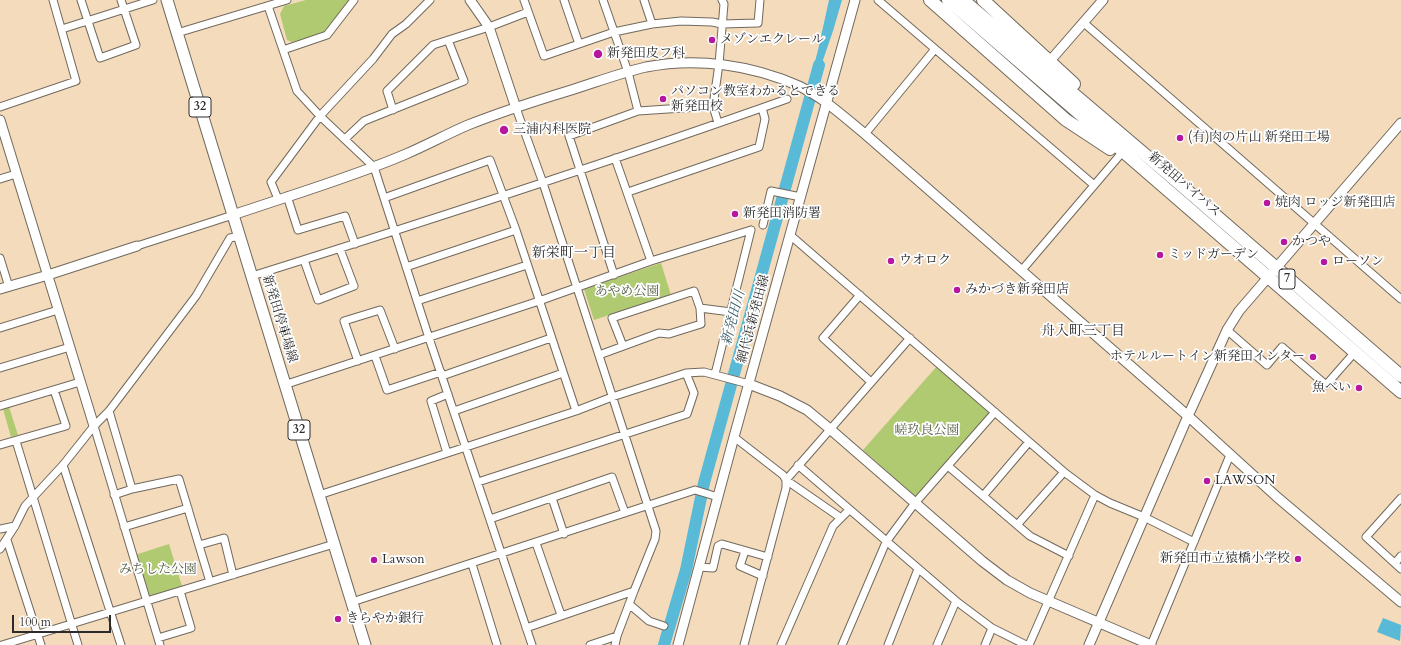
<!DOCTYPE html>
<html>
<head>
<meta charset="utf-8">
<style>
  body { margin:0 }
  #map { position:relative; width:1401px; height:645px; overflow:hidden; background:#f3dbbc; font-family:Cardo,serif }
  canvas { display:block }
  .scale { position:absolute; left:12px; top:615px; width:99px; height:18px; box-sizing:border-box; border:2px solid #2b2b2b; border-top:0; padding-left:5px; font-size:12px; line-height:14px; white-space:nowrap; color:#2b2b2b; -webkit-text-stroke:3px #fff; paint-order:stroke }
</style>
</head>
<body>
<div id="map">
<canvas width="1401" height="645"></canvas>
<div class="scale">100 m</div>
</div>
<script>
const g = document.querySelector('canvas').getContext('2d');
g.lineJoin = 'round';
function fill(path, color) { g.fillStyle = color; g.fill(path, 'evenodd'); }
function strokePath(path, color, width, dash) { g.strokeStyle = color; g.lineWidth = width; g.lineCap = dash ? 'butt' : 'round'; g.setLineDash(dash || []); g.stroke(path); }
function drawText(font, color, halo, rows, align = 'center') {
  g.font = font + ' Cardo,"Noto Serif JP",serif'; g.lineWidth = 3.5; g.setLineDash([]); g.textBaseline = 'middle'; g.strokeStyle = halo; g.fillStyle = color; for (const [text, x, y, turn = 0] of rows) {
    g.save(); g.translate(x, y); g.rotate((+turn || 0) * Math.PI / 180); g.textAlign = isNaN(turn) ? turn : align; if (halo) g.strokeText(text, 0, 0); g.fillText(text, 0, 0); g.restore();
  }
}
const green = new Path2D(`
  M306 0H350L322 34 292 42 287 40 280 14 284 6Z
  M661 263 671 295 594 320 584 289Z
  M938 365 991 412 916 497 863 450Z
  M9 407 18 435 11 437 3 409Z
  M169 544 182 586 152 596 147 594 135 555Z`);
const water = new Path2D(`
  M829 0H842L833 31 823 60 818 81 811 77 818 50Z
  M1383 618 1401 625 1400 641 1377 632Z`);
const river = new Path2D(`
  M664 645 686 570 704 483 819 65`);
const street = new Path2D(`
  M81 0 100 58 136 45 121 0
  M524 0 544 56 614 32 652 24 681 21 712 22 722 24 758 23 760 0
  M564 0 579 44
  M603 0 628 72 638 111
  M644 0 652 24
  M878 0 1094 185
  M268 6 297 91 320 116 374 167 429 338 532 645
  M1084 23 1401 299
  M62 29 153 0
  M177 33 287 0
  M283 50 327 35 354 0
  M0 107 76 81 53 0
  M516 108 543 183 656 531 655 539 634 591 617 636 615 645
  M393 110 387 91 433 45 489 27 528 12
  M718 123 713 106 719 64 724 4 722 0
  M865 134 935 49
  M345 139 364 121 464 81 448 40
  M615 158 651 261
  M0 179 16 174
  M628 192 759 147 765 119 762 108
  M287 196 298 230 345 216 355 244
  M384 198 490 160 516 230 576 411
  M278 199 271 182 320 116 373 59 392 34 406 24 430 0
  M763 225 771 191 801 197
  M790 235 1064 472 1095 495 1110 503 1144 517 1194 542
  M137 246 233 215
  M0 258 9 287
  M304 260 318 300 354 286 340 249
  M406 267 516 230
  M1022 270 1120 155
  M614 275 569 136 638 111 713 106
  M252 276C431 220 610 162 787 99
  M860 295 823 338 871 382
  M417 301 527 265
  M0 328 58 310
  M1227 330 1267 365 1282 347 1326 385 1355 352
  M623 346 612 318 694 291 700 308
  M599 355 659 333 669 334 701 324 700 308 731 312
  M375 356 387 390 441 372
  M358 361 344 321 380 310 395 349
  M0 368 70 347
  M715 374 751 230
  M442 376 551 338
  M284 385 539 301 651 261 751 230
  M0 406 80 382
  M109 411 132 489
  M454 411 563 373
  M94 426 160 645
  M734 437 783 475 786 480 841 518
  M16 441 78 645
  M0 445 66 426 54 390
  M447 453 431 401 448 394
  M63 465 121 645
  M798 465 956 601 992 628 1026 645
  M948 466 1030 536 1069 556
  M478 482 687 414 694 393 686 373
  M114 495 132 489 179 479 210 582
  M319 495 576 411 612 397 686 373 704 372 749 384
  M983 496 1029 442
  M552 498 564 534
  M1401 498 1366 537 1401 569
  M490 519 612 477 625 513
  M1017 525 1064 472
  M124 527 188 508
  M0 529 15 526
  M7 540 41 645
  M536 543 561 615
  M199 545 224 538 233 575
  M0 549 15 526 25 506 63 465 94 426 109 411 196 296 230 238 240 236
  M745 551 740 566 763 576
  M1395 563 1401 556
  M472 564 497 645
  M699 567 713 568 718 546 722 544 768 557
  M352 602 695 490 718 497
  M629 604 649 621 664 626
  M526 628 634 591
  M158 638 191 628 180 591
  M2 645 334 544
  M590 645 617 636
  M744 645 786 488V480L910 338
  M781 645 833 526 849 510
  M842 645 886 542 915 503 995 412
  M888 645 918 569
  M937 645 956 601
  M985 645 992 628
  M1029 645 1095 495
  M1151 645 1230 455`);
const secondary = new Path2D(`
  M470 0 489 27 516 108
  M1049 62 1103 0
  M0 120 94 426
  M233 215C291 195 350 178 406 154 427 145 447 134 468 125 501 112 535 101 568 91 594 83 620 73 646 67 697 57 752 65 799 86 824 98 844 117 865 134L1188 416 1277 497 1401 602
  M0 289 48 275 137 246
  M749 384 780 396 807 410 830 429 982 561 1007 580 1030 593 1151 645
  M678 645 734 437 855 0
  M1089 645 1188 416 1227 330 1239 311 1401 123`);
const primary = new Path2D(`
  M167 0 365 645`);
const highway = new Path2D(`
  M930 0 1066 120 1110 149
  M948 0 1401 392
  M963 0 1175 180 1401 376
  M983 0 1074 84`);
const markers = [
  [712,40,4,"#b5179e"],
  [598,54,5,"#b5179e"],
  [663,99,4,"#b5179e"],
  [504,130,5,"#b5179e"],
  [1180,138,4,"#b5179e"],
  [1267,203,4,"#b5179e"],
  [735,214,4,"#b5179e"],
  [1284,242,4,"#b5179e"],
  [1160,255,4,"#b5179e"],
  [891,261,4,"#b5179e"],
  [1324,262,4,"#b5179e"],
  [957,290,4,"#b5179e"],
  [1313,357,4,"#b5179e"],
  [1359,388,4,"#b5179e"],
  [1207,481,4,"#b5179e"],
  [1298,559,4,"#b5179e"],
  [374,560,4,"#b5179e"],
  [338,619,4,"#b5179e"]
];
const shields = [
  [200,107,22],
  [1287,279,16],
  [299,430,22]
];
const shieldNames = [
  ["32",200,107],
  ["7",1287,279],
  ["32",299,430]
];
const poiNames = [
  ["メゾンエクレール",720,40],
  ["新発田皮フ科",607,54],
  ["パソコン教室わかるとできる",671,92],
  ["新発田校",671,107],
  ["三浦内科医院",513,130],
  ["(有)肉の片山 新発田工場",1188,138],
  ["焼肉 ロッジ新発田店",1275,203],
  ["新発田消防署",743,214],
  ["かつや",1292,242],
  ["ミッドガーデン",1168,255],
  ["ウオロク",899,261],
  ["ローソン",1332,262],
  ["みかづき新発田店",965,290],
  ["ホテルルートイン新発田インター",1305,357,"right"],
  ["魚べい",1351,388,"right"],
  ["LAWSON",1215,481],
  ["新発田市立猿橋小学校",1290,559,"right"],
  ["Lawson",382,560],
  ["きらやか銀行",346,619]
];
const streetNames = [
  ["新発田バイパス",1184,185,41],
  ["新発田停車場線",279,319,73],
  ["網代浜新発田線",754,319,-75]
];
const parkNames = [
  ["あやめ公園",627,292],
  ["嵯玖良公園",927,431],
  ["みちした公園",158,570]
];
const neighbourhoodNames = [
  ["新栄町一丁目",574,254],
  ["舟入町三丁目",1083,332]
];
const waterNames = [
  ["新発田川",734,318,-75]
];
fill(green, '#afca71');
fill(water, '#59bad7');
strokePath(river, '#59bad7', 12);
strokePath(street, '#71695e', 9);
strokePath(secondary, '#71695e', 11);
strokePath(primary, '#71695e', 13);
strokePath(highway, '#71695e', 14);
strokePath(street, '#fff', 7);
strokePath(secondary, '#fff', 9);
strokePath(primary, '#fff', 11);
strokePath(highway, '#fff', 12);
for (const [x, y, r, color] of markers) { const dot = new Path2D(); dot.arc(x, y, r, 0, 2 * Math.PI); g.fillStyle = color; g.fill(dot); strokePath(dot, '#fff', 1.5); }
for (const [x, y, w] of shields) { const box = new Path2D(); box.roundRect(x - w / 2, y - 10, w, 20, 3); g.fillStyle = '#fff'; g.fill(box); strokePath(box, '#2b2b2b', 1); }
drawText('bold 12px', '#2b2b2b', null, shieldNames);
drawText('13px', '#2b2b2b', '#fff', poiNames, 'left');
drawText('13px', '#2b2b2b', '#fff', streetNames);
drawText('13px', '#535b40', '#fff', parkNames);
drawText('14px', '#2b2b2b', '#fff', neighbourhoodNames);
drawText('italic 14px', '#3b5d67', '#fff', waterNames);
</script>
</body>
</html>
